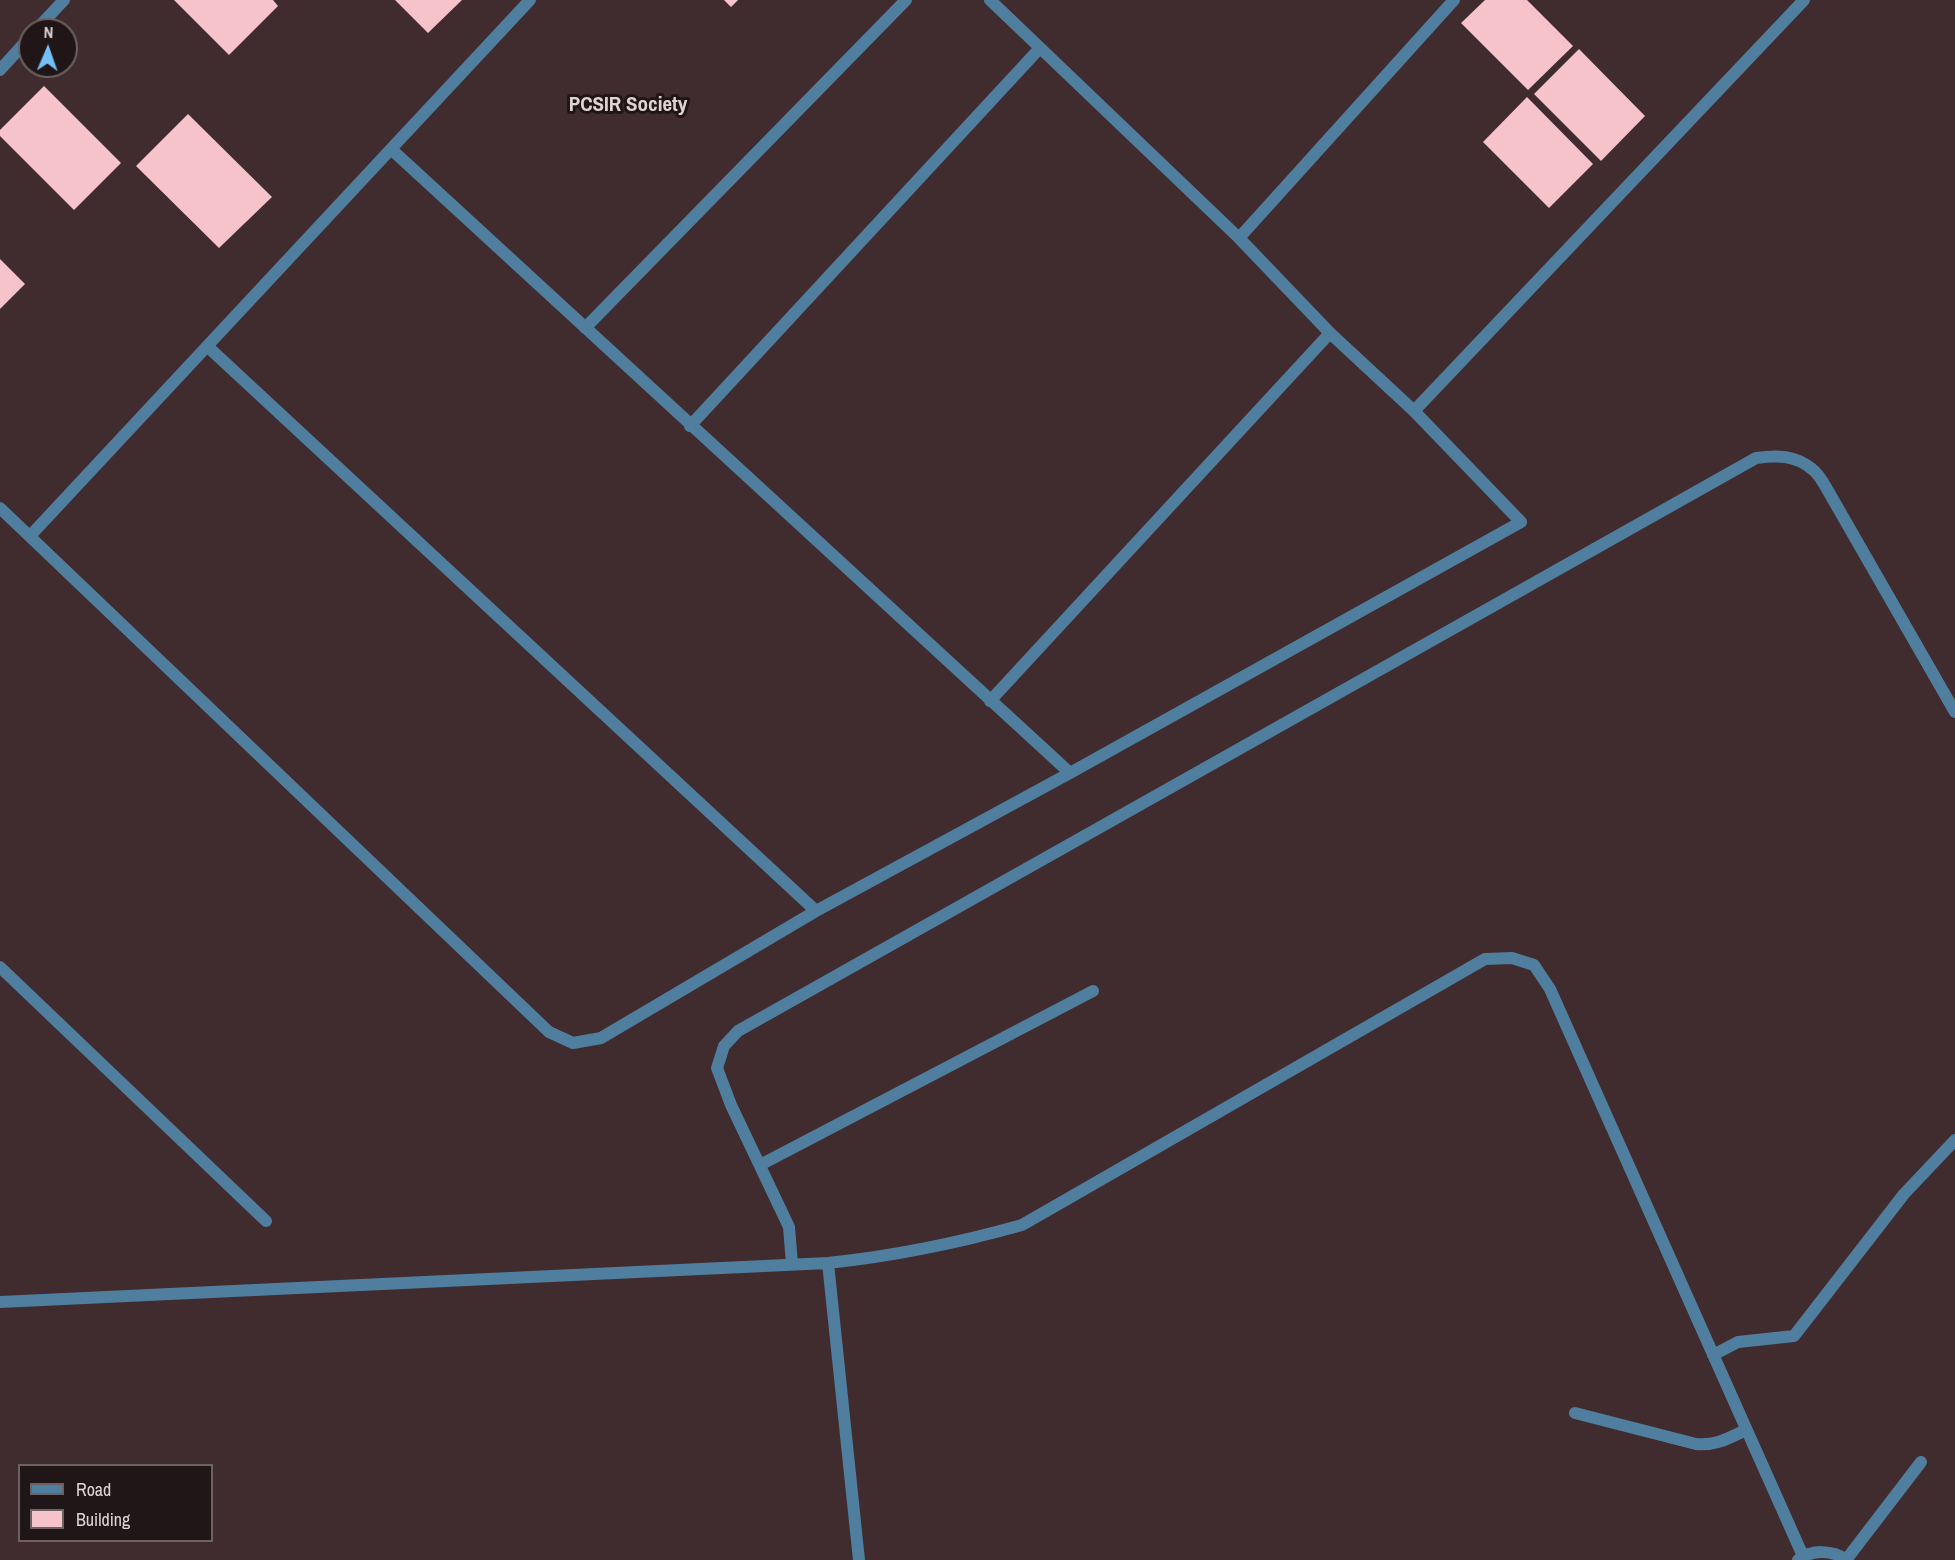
<!DOCTYPE html>
<html>
<head>
<meta charset="utf-8">
<style>
  body { margin:0 }
  #map { position:relative; width:1955px; height:1560px; overflow:hidden; background:#402b2e; font-family:"Archivo Narrow",sans-serif }
  canvas { display:block }
  .legend { position:absolute; left:18px; top:1464px; width:195px; height:78px; box-sizing:border-box; background:#201618; border:2px solid #6d6263; margin:0; padding:8px 10px; list-style:none; font-size:18px; color:#e1d3d4 }
  .legend li { display:flex; align-items:center; gap:12px; height:30px }
  .legend b { width:30px; border:2px solid #6d6263 }
  .north { position:absolute; left:18px; top:18px; width:60px; height:60px; box-sizing:border-box; background:#201618; border:2px solid #6d6263; border-radius:50%; rotate:2deg; font-size:16px; font-weight:700; line-height:24px; text-align:center; color:#e1d3d4 }
  .north::after { content:''; display:block; margin:auto; width:21px; height:27px; background:#74c0f6; clip-path:polygon(50% 0,100% 100%,50% 72%,0 100%) }
</style>
</head>
<body>
<div id="map">
<canvas width="1955" height="1560"></canvas>
<ul class="legend">
<li><b style="height:8px;background:#507e9e"></b>Road</li>
<li><b style="height:16px;background:#f5c3c9"></b>Building</li>
</ul>
<div class="north">N</div>
</div>
<script>
const g = document.querySelector('canvas').getContext('2d');
g.lineJoin = 'round';
function fill(path, color) { g.fillStyle = color; g.fill(path, 'evenodd'); }
function strokePath(path, color, width, dash) { g.strokeStyle = color; g.lineWidth = width; g.lineCap = dash ? 'butt' : 'round'; g.setLineDash(dash || []); g.stroke(path); }
function drawText(font, color, halo, rows, align = 'center') {
  g.font = font + ' "Archivo Narrow",sans-serif'; g.lineWidth = 6; g.setLineDash([]); g.textBaseline = 'middle'; g.strokeStyle = halo; g.fillStyle = color; for (const [text, x, y, turn = 0] of rows) {
    g.save(); g.translate(x, y); g.rotate((+turn || 0) * Math.PI / 180); g.textAlign = isNaN(turn) ? turn : align; if (halo) g.strokeText(text, 0, 0); g.fillText(text, 0, 0); g.restore();
  }
}
const building = new Path2D(`
  M174 0H273L278 6 229 55Z
  M395 0H462L428 33Z
  M724 0H738L731 7Z
  M1485 0H1527L1573 46 1528 90 1461 23Z
  M1579 49 1645 116 1601 161 1534 94Z
  M44 86 121 163 74 210 0 136V130Z
  M1527 97 1593 164 1549 208 1483 142Z
  M188 114 272 197 219 248 136 166Z
  M0 259 25 284 0 309Z`);
const service = new Path2D(`
  M760 1165 1093 991
  M828 1263 859 1560
  M792 1264 789 1227 731 1105 717 1068 724 1046 738 1031 1756 458C1777 455 1795 455 1812 469 1818 473 1823 482 1827 489L1955 712
  M0 1302 828 1263C894 1256 958 1243 1022 1225L1485 959 1512 958 1534 965 1550 989 1803 1556
  M1713 1355 1738 1342 1794 1336 1904 1194 1955 1140
  M1575 1413 1696 1444C1716 1446 1729 1438 1746 1430
  M1798 1560C1812 1549 1833 1550 1847 1560
  M1846 1560 1921 1462`);
const minor = new Path2D(`
  M36 30 64 0
  M0 70 30 37
  M391 149 1070 773
  M1239 238 1454 0
  M585 328 906 0
  M207 346 816 911
  M1414 411 1804 0
  M690 426 1040 48
  M0 508 549 1032 573 1043 601 1038 816 911 1070 773 1521 522 1414 411 1330 333 1239 238 990 0
  M30 536 530 0
  M990 701 1330 333
  M0 967 266 1221`);
const neighbourhoodNames = [
  ["PCSIR Society",628,105]
];
fill(building, '#f5c3c9');
strokePath(service, '#507e9e', 12);
strokePath(minor, '#507e9e', 12);
drawText('bold 21px', '#e1d3d4', '#201618', neighbourhoodNames);
</script>
</body>
</html>
